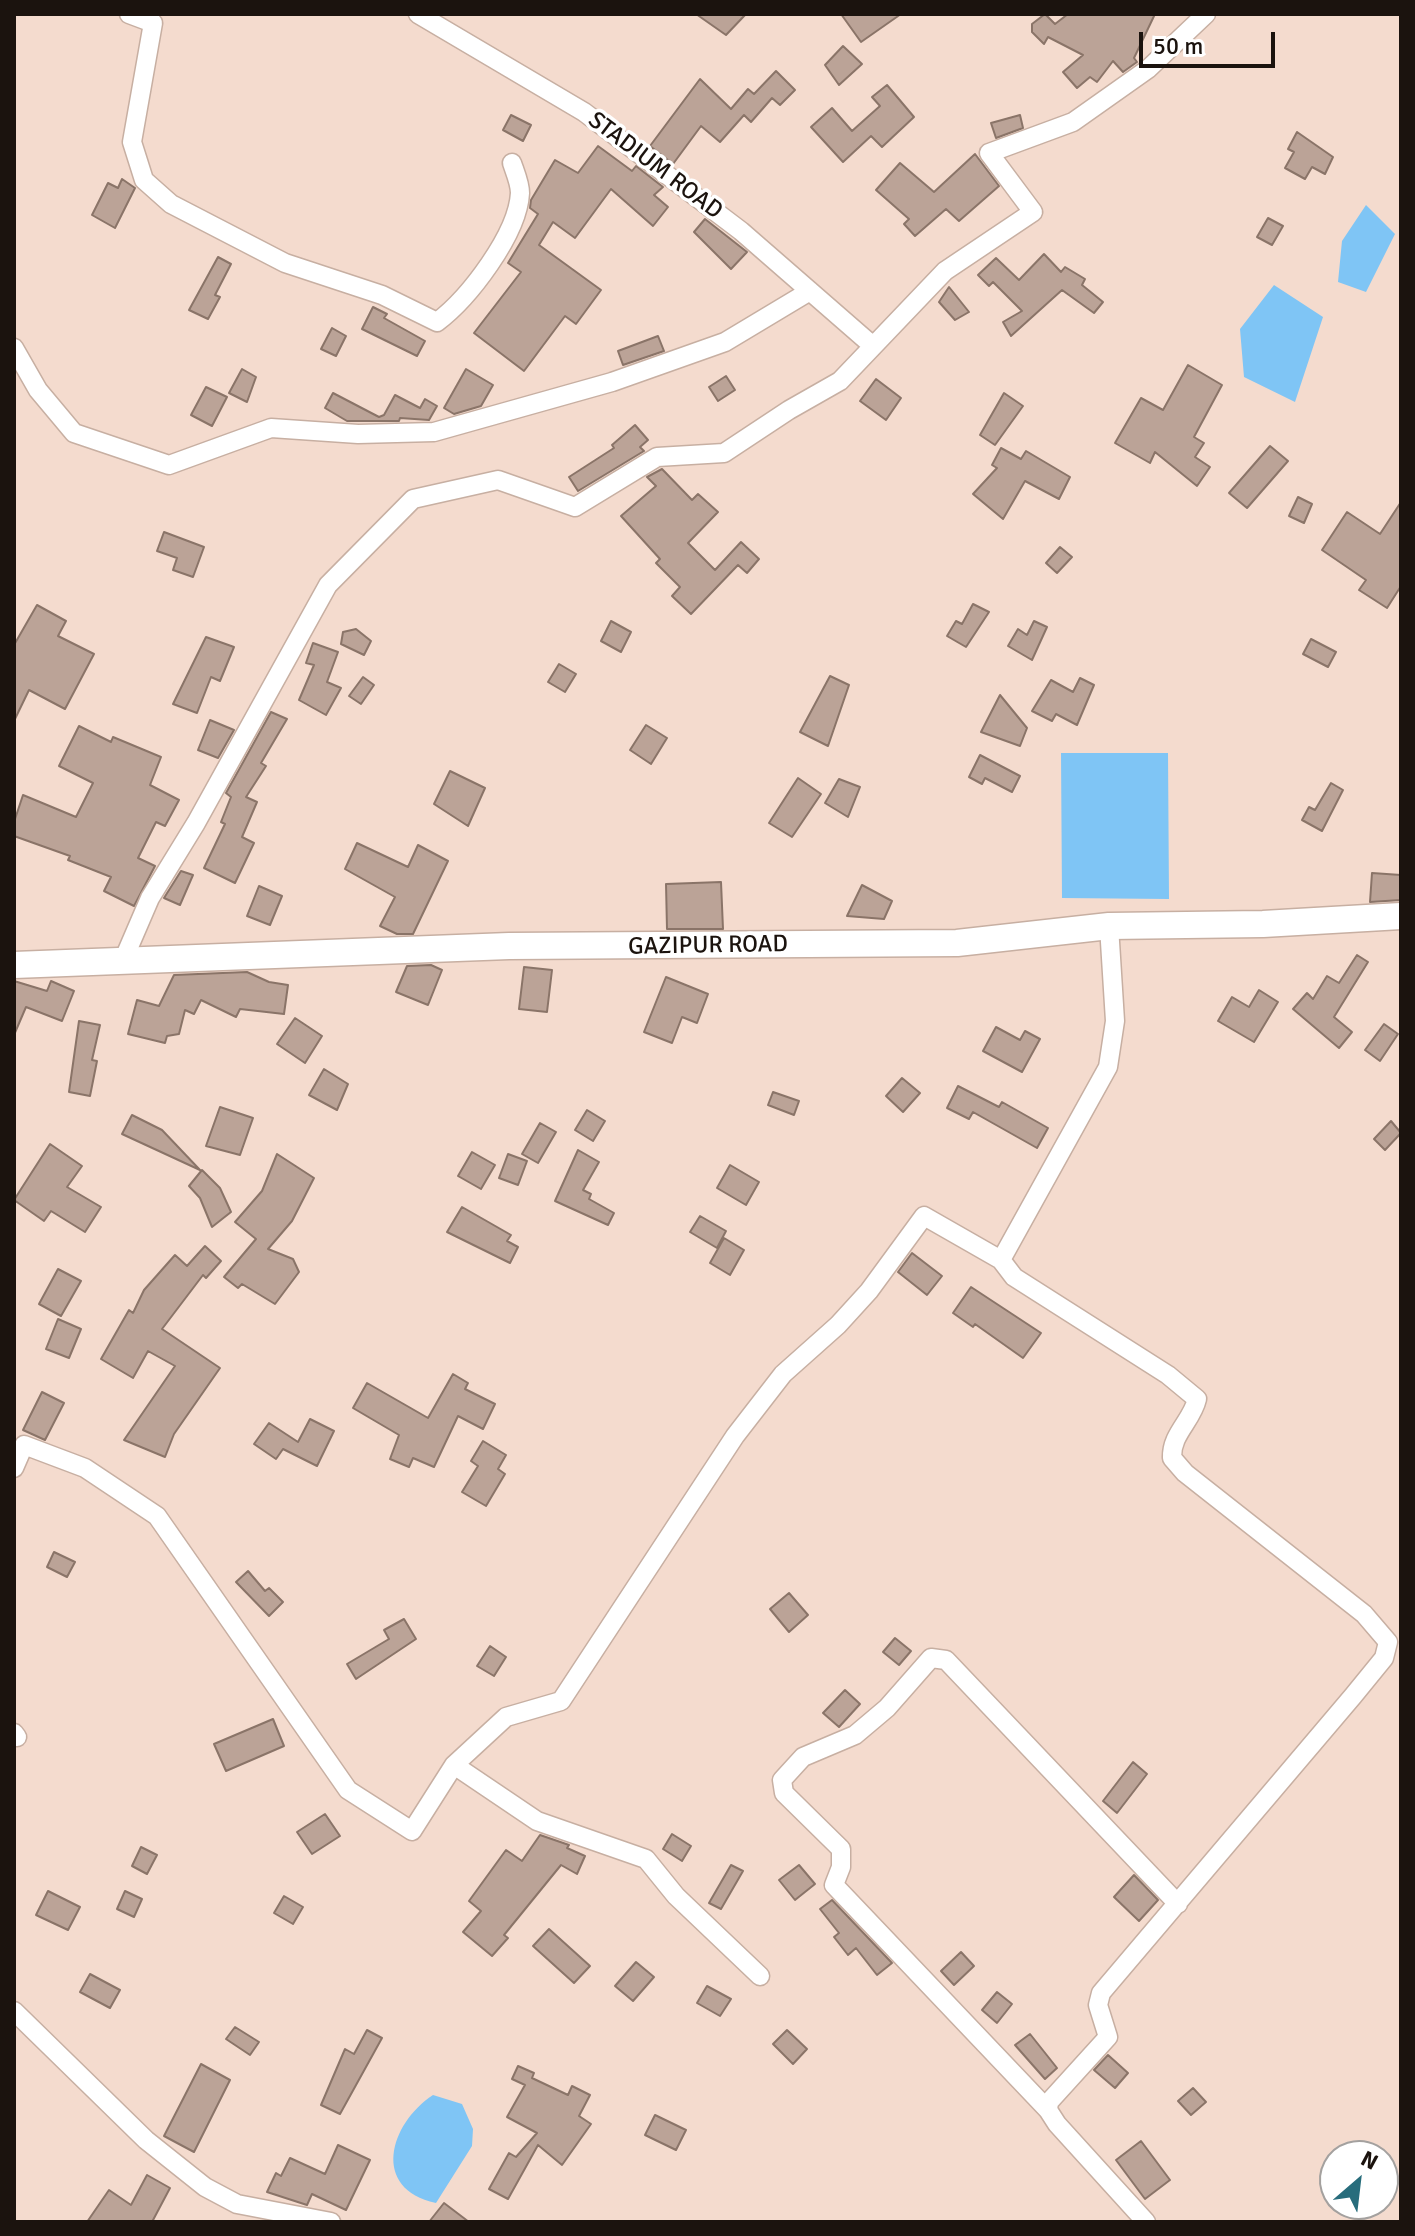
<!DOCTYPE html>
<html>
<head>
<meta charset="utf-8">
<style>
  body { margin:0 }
  #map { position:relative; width:1415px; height:2236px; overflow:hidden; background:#f4dbce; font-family:Signika,sans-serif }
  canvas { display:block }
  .frame { position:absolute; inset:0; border:16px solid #1b130e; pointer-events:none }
  .north { position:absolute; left:1319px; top:2140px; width:80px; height:80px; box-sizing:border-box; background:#fff; border:2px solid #a4a19f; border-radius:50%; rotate:28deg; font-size:22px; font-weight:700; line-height:32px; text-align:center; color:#1b130e }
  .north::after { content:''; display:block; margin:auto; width:28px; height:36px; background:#286d7c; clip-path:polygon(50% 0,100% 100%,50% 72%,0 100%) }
  .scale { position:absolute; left:1139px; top:32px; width:136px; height:36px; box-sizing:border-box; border:4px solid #1b130e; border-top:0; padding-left:10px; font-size:24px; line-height:28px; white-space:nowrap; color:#1b130e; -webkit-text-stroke:6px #fff; paint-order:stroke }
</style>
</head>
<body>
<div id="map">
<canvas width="1415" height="2236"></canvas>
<div class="frame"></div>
<div class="north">N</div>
<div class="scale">50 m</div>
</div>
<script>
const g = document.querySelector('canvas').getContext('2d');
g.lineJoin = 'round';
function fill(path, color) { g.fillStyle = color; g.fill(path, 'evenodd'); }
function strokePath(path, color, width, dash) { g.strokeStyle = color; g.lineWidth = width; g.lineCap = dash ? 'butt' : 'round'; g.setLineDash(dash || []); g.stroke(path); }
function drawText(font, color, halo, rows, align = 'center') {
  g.font = font + ' Signika,sans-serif'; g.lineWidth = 7; g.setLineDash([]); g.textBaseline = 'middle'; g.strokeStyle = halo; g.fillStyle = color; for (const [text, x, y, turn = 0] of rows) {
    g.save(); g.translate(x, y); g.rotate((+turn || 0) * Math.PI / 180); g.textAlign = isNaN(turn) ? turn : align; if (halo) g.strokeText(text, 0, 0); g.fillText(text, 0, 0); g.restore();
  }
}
const water = new Path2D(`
  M1366 205 1395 234 1366 292 1338 282 1342 241Z
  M1274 285 1323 317 1295 402 1244 377 1240 329Z
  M1061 753H1168L1169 899 1062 898Z
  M433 2095 462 2104 473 2129 472 2146 436 2203C371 2189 389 2124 433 2095Z`);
const building = new Path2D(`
  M696 14H746L726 35Z
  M841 14H901L861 42Z
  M1045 14 1055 24 1068 14H1155L1134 58 1137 62 1123 72 1113 61 1097 82 1090 77 1077 88 1063 72 1083 55 1048 37 1044 44 1032 32V24Z
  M843 46 862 64 839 85 825 65Z
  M776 71 795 90 780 105 772 98 751 122 744 115 720 142 701 126 673 164 650 146 700 79 731 109 748 89 754 94Z
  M887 85 914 117 882 147 871 136 843 162 811 127 832 108 852 131 880 106 872 97Z
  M511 115 531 125 523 141 503 130Z
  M1020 115 1023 128 996 138 991 123Z
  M1297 132 1333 157 1325 174 1312 167 1305 179 1285 168 1294 152 1288 149Z
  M598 146 632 171 636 166 663 187 654 195 668 207 653 226 611 189 575 238 553 222 539 245 601 290 576 324 565 316 524 371 474 333 521 272 508 263 538 214 530 208 531 200 555 160 578 173Z
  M975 154 999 186 959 221 946 209 915 236 904 224 909 219 876 190 900 163 934 192Z
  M122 179 135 188 115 228 92 215 108 183 118 188Z
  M1268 218 1283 226 1272 245 1257 237Z
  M705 219 747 252 731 269 694 232Z
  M1044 254 1061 272 1065 267 1085 279 1082 285 1103 302 1094 313 1062 290 1011 336 1003 322 1022 311 993 282 989 286 978 275 996 258 1019 280Z
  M218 257 231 264 215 295 220 297 208 319 189 310Z
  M949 287 969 312 955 320 939 302Z
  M373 307 387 314 384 318 425 341 417 356 362 329Z
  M332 328 346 336 336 356 321 349Z
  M658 336 664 351 623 365 618 351Z
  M1188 365 1222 385 1194 437 1204 443 1195 457 1210 467 1197 486 1155 452 1150 463 1115 443 1141 398 1163 410Z
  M242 369 256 377 247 402 229 393Z
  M466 369 493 385 481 406 454 414 444 408Z
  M726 376 735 390 718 401 709 387Z
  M876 379 901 398 886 420 860 401Z
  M206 387 227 397 212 426 191 415Z
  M333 393 379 417 384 415 395 395 420 408 425 399 437 406 429 420 400 418 399 421H347L325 408Z
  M1004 393 1023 406 995 445 980 435Z
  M635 425 648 440 640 447 644 451 578 491 569 477 614 448 612 445Z
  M1270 446 1288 461 1247 508 1229 493Z
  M1001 448 1021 459 1026 451 1070 477 1059 499 1025 481 1003 519 973 494 997 468 992 465Z
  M662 469 692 500 698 494 718 512 688 543 715 570 741 542 759 559 747 573 738 565 691 614 672 596 680 587 656 563 660 559 621 516 656 486 647 477Z
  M1298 497 1312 504 1304 523 1289 516Z
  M1401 502V586L1387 608 1359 590 1366 580 1322 550 1347 512 1380 534Z
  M164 532 204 547 193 577 173 570 177 558 157 551Z
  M1060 547 1072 557 1057 573 1046 563Z
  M973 604 989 612 966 647 947 636 956 621 962 624Z
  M37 605 66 621 58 636 94 654 65 709 29 690 14 721V645Z
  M611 621 631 632 621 652 601 641Z
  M1034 621 1047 627 1032 660 1008 646 1018 629 1027 635Z
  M356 629 371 641 364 655 341 644 343 632Z
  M206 637 234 647 220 681 211 677 197 713 173 704Z
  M1311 639 1336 652 1328 667 1303 654Z
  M313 643 338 652 327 682 341 688 326 715 299 700 314 665 306 663Z
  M559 664 576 674 565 692 548 682Z
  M830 676 849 685 828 746 800 732Z
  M363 677 374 685 361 704 349 696Z
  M1080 678 1094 685 1077 725 1056 714 1052 721 1032 711 1051 680 1073 692Z
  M1000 695 1027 728 1020 746 981 732Z
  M271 712 287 719 261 763 266 766 246 797 257 802 242 837 254 843 235 883 204 868 225 824 221 822 231 797 226 793Z
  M210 720 234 730 218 758 198 750Z
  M646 725 667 738 651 764 630 750Z
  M79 726 111 742 113 737 161 757 150 785 179 800 165 826 156 822 138 858 155 866 134 906 104 891 111 877 68 860 70 856 14 836V822L23 795 76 817 93 783 59 766Z
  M980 755 1020 776 1012 792 985 778 982 784 969 777Z
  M450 771 485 788 468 826 434 804Z
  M798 778 821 794 792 837 769 823Z
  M839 779 860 787 848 817 825 803Z
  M1331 783 1343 790 1322 831 1302 820 1309 807 1315 810Z
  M357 843 408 867 418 845 448 861 413 934H397L380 926 395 897 345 869Z
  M181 871 193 875 180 905 164 898Z
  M1372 873 1401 875V900L1370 902Z
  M721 882 723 929H667L666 884Z
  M862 885 892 901 884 919 847 916Z
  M259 886 282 896 270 925 247 916Z
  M1357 955 1368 962 1334 1017 1352 1032 1339 1048 1293 1009 1307 993 1313 999 1327 976 1339 983Z
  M431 965 442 970 428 1005 396 992 407 966Z
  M524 967 552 970 547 1012 519 1009Z
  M247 972 269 982 288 985 284 1014 240 1009 236 1017 201 1000 194 1014 185 1010 179 1034 167 1036 165 1043 128 1034 137 1000 159 1006 174 975Z
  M666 977 708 994 697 1023 682 1017 672 1043 644 1032Z
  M14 981 47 991 51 981 74 991 62 1021 26 1007 14 1035Z
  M1259 990 1278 1002 1254 1042 1218 1021 1232 997 1249 1007Z
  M295 1018 322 1036 305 1063 277 1044Z
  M79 1021 100 1025 92 1060 97 1061 90 1096 69 1092Z
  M1384 1024 1398 1034 1380 1061 1365 1050Z
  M996 1027 1020 1040 1025 1031 1040 1039 1022 1072 983 1051Z
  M324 1069 348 1084 337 1110 309 1095Z
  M902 1078 920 1093 903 1112 886 1096Z
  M958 1086 999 1107 1002 1102 1048 1128 1037 1148 973 1112 969 1119 947 1108Z
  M773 1092 799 1101 794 1115 768 1105Z
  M220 1107 253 1118 240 1155 206 1146Z
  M587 1110 605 1121 593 1141 575 1130Z
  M132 1115 162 1130 200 1170 122 1134Z
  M1391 1121 1401 1133 1385 1150 1374 1139Z
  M540 1123 556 1132 538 1163 522 1154Z
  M50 1144 82 1166 67 1187 101 1207 85 1232 51 1211 44 1221 14 1200Z
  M578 1150 599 1162 583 1190 591 1194 589 1199 614 1213 608 1225 555 1201Z
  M472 1152 495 1165 481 1189 458 1176Z
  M277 1154 314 1178 292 1221 268 1249 293 1259 299 1272 275 1304 242 1284 238 1288 224 1277 256 1239 235 1222 262 1191Z
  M508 1154 527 1161 518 1185 499 1178Z
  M730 1165 759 1182 746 1205 717 1188Z
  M202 1170 220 1188 231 1212 212 1227 200 1198 189 1186Z
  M462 1207 511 1235 507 1241 518 1247 510 1263 447 1232Z
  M700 1216 726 1231 717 1248 690 1232Z
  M724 1238 744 1250 730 1275 710 1263Z
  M205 1246 221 1261 206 1278 203 1275 162 1329 220 1368 174 1434 165 1457 124 1440 175 1366 148 1351 133 1378 101 1359 129 1310 133 1313 144 1290 175 1255 187 1266Z
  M912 1253 942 1276 927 1295 898 1272Z
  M58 1269 81 1281 61 1316 39 1304Z
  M971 1287 1041 1333 1023 1358 975 1324 973 1327 953 1313Z
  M58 1319 81 1329 69 1358 46 1349Z
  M453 1374 468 1383 465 1389 495 1404 483 1429 458 1416 434 1467 413 1458 409 1467 390 1459 399 1435 353 1408 367 1383 428 1418Z
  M42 1392 64 1403 45 1440 23 1430Z
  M310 1419 334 1431 317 1466 283 1449 276 1459 254 1444 269 1423 298 1442Z
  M483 1441 506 1455 498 1469 505 1474 486 1506 462 1492 478 1466 471 1461Z
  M54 1552 75 1562 67 1577 47 1567Z
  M248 1571 265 1591 269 1588 283 1602 269 1616 236 1582Z
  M789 1593 808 1615 789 1632 770 1609Z
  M404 1619 416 1639 356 1679 347 1664 389 1639 384 1630Z
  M895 1638 911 1651 899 1665 883 1652Z
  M490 1646 506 1657 494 1676 477 1666Z
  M845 1690 860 1704 839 1727 823 1713Z
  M273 1719 284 1746 226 1771 214 1744Z
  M1133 1762 1147 1774 1117 1813 1103 1801Z
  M325 1814 340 1836 312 1854 297 1832Z
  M672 1834 691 1846 682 1861 663 1849Z
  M540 1835 569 1845 567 1848 585 1856 577 1874 561 1865 504 1935 508 1938 492 1956 463 1932 481 1911 469 1901 506 1850 522 1861Z
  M141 1847 157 1855 147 1874 132 1866Z
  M731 1865 743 1871 721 1909 709 1903Z
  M799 1865 815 1884 795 1900 779 1880Z
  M1134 1875 1158 1900 1139 1921 1114 1897Z
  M48 1891 80 1907 68 1930 36 1915Z
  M125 1891 142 1899 134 1917 117 1909Z
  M284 1896 303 1907 293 1924 274 1913Z
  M832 1900 892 1963 877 1975 856 1948 848 1955 834 1937 839 1933 820 1909Z
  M549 1929 590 1966 574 1983 533 1946Z
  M961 1952 974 1966 954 1985 941 1971Z
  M636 1962 654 1977 633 2001 615 1986Z
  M90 1974 120 1990 110 2008 80 1992Z
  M707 1986 731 1999 720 2016 697 2003Z
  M997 1992 1012 2004 997 2023 982 2010Z
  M235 2027 259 2042 250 2055 226 2039Z
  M367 2030 382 2038 340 2114 321 2105 345 2049 354 2054Z
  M787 2030 807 2049 793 2064 773 2044Z
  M1030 2034 1057 2068 1045 2079 1015 2045Z
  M1108 2055 1128 2073 1115 2088 1094 2070Z
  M201 2064 230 2080 194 2152 164 2136Z
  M518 2066 534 2073 532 2078 568 2095 572 2086 590 2095 579 2116 591 2124 562 2165 538 2145 508 2199 489 2189 509 2153 516 2157 537 2133 507 2117 525 2085 512 2079Z
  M1193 2088 1206 2102 1191 2115 1178 2101Z
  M655 2115 686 2130 676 2150 645 2135Z
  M1141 2141 1170 2180 1145 2199 1116 2160Z
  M338 2145 370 2160 346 2210 312 2194 307 2205 267 2192 276 2173 281 2176 290 2158 325 2174Z
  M147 2175 170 2188 152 2222H87L109 2190 131 2205Z
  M444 2203 469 2222H429Z`);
const street = new Path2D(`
  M129 14 153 23 132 142 144 180 171 204 285 263 382 295 437 322C469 298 518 234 520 193 520 183 515 172 512 163
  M418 14 584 112 741 231 873 346
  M14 348 38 390 74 433 169 465 271 428 358 434 434 432 612 382 725 342 810 291
  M1109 926 1115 1021 1108 1067 1001 1260 1014 1277 1168 1375 1197 1399C1192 1421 1171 1434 1172 1458L1185 1473 1364 1614 1388 1642 1384 1658 1353 1696 1101 1993 1098 2005 1108 2037 1049 2102 1048 2110 1057 2124 1146 2222
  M122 963 150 898 196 823 328 585 413 499 498 480 575 507 657 457 724 453 789 410 840 381 945 271 1033 212 989 153 1073 122 1148 69 1206 14
  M14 1468 24 1445 85 1468 157 1516 348 1790 412 1831 454 1765 506 1717 561 1701 735 1436 783 1374 838 1325 869 1291 924 1216 1001 1260
  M14 1733 17 1737
  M454 1765 537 1821 646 1859 676 1896 760 1976
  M14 2011 146 2140 205 2187 237 2204 331 2222
  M1048 2110 834 1885 841 1867V1849L784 1793 782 1780 803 1757 855 1735 887 1708 931 1658 946 1660 1178 1904`);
const secondary = new Path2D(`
  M14 965 509 946 957 943 1109 926 1263 924 1401 916`);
const streetNames = [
  ["STADIUM ROAD",655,166,37],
  ["GAZIPUR ROAD",708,946,-1]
];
fill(water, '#7fc5f5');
fill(building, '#bba397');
strokePath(building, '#8a7468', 2);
strokePath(street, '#c7afa2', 21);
strokePath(secondary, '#c7afa2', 29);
strokePath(street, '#fff', 18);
strokePath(secondary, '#fff', 26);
drawText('24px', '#1b130e', '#fff', streetNames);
</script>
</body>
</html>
